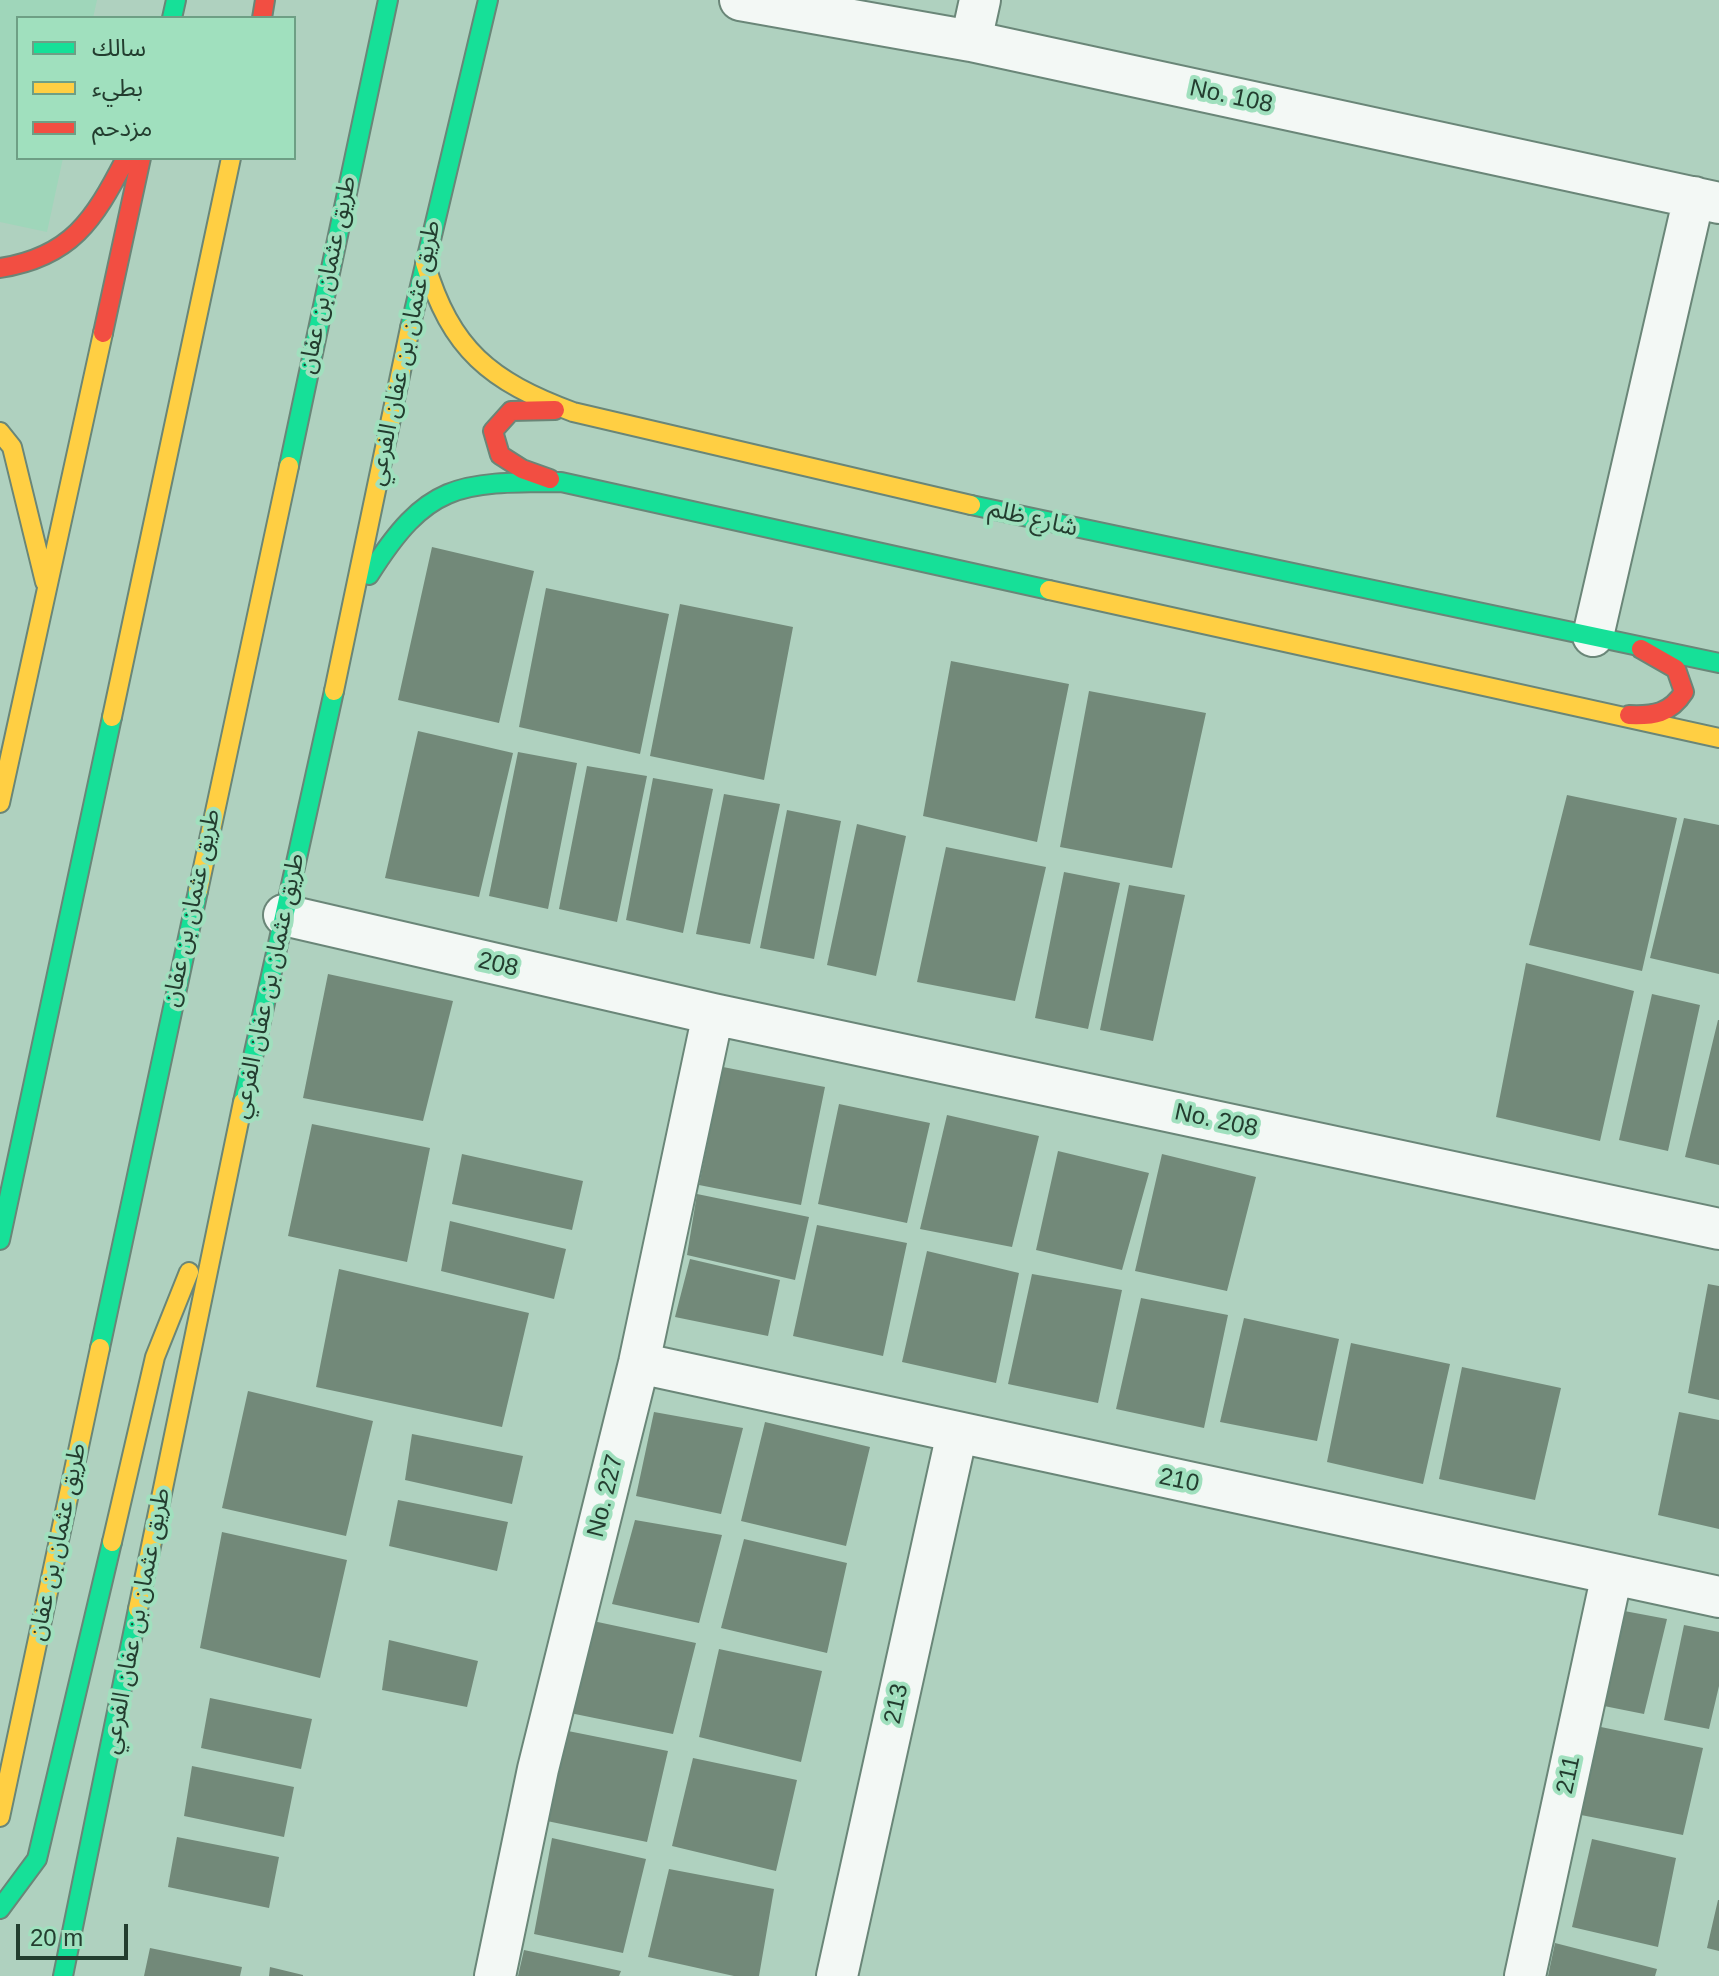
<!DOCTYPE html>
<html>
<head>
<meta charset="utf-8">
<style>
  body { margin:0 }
  #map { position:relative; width:1719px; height:1976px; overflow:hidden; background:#afd1bf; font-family:Helvetica,"Noto Sans Arabic",sans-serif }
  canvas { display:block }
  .legend { position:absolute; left:16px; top:16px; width:280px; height:144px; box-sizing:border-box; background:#a0e0be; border:2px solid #6e9f85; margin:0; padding:10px 14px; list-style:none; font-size:24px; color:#233d2f }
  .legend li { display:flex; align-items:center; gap:16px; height:40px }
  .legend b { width:40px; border:2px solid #6e9f85 }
  .scale { position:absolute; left:16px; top:1924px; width:112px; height:36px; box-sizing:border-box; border:4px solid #233d2f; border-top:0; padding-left:10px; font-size:24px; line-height:28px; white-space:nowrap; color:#233d2f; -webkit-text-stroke:6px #a0e0be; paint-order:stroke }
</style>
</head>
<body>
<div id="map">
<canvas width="1719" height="1976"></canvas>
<ul class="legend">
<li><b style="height:10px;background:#16e098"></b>سالك</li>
<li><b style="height:10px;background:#ffcf43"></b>بطيء</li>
<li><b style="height:10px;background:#f24e42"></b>مزدحم</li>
</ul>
<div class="scale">20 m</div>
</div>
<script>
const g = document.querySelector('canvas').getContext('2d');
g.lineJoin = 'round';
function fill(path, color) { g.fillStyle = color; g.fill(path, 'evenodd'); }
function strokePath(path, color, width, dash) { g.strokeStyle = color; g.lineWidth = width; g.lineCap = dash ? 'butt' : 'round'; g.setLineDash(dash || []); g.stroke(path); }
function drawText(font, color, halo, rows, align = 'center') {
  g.font = font + ' Helvetica,"Noto Sans Arabic",sans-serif'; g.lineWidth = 8; g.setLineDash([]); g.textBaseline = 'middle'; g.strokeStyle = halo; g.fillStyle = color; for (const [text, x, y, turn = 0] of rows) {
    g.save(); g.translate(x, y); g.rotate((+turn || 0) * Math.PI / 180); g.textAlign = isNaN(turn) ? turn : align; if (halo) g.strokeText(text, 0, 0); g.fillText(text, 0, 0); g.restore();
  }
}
const built = new Path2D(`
  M0 0H97L93 18H18V158H63L47 232 0 222Z`);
const building = new Path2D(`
  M432 547 534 571 499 723 398 700Z
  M546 588 669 614 640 754 519 727Z
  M680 604 793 627 764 780 650 756Z
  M951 661 1069 684 1037 842 923 816Z
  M1089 691 1206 713 1172 868 1060 847Z
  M418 731 513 753 479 897 385 878Z
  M518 752 577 763 548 909 489 896Z
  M587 766 647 776 617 922 559 909Z
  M653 778 713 789 683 933 626 920Z
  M724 794 780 804 750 944 696 934Z
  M1567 795 1677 818 1642 971 1529 945Z
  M787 810 841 821 814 959 760 948Z
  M1684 818 1719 825V974L1650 958Z
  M857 824 906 836 876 976 827 965Z
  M946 847 1046 867 1015 1001 917 982Z
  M1064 872 1120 883 1088 1029 1035 1018Z
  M1129 885 1185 895 1153 1041 1100 1030Z
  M1526 963 1634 991 1600 1141 1496 1117Z
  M328 974 453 1001 423 1121 303 1098Z
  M1652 994 1700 1005 1668 1151 1619 1140Z
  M1718 1020H1719V1165L1685 1157Z
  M723 1067 825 1087 801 1205 699 1185Z
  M839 1104 930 1123 907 1223 818 1204Z
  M947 1115 1039 1136 1012 1247 920 1229Z
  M312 1124 430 1148 407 1262 288 1236Z
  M1058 1151 1149 1173 1122 1270 1036 1250Z
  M462 1154 583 1181 572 1230 452 1204Z
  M1162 1154 1256 1177 1227 1291 1135 1271Z
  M697 1194 809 1217 795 1280 687 1255Z
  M450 1221 566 1249 554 1299 441 1271Z
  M817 1225 907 1243 883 1356 793 1336Z
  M927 1251 1019 1273 996 1383 902 1362Z
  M690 1259 780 1280 768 1336 675 1317Z
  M339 1269 529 1313 502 1427 316 1387Z
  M1032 1274 1122 1290 1098 1403 1008 1384Z
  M1708 1284 1719 1286V1400L1688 1393Z
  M1141 1298 1228 1315 1204 1428 1116 1409Z
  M1244 1318 1339 1339 1317 1441 1220 1422Z
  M1351 1343 1450 1364 1423 1484 1327 1462Z
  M1462 1367 1561 1388 1535 1500 1439 1479Z
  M248 1391 373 1421 346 1536 222 1508Z
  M654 1412 743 1428 721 1514 636 1496Z
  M1679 1412 1719 1420V1529L1658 1515Z
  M765 1422 870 1447 846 1546 741 1521Z
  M412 1434 523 1456 512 1504 405 1480Z
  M398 1500 508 1522 497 1571 389 1546Z
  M635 1520 722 1535 699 1623 612 1604Z
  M222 1532 347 1560 320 1678 200 1648Z
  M744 1539 847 1563 827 1653 721 1628Z
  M1619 1610 1667 1619 1644 1714 1599 1705Z
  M593 1621 696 1643 673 1734 570 1713Z
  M1684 1625 1719 1632V1686L1709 1729 1664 1720Z
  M389 1640 478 1661 467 1707 382 1690Z
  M719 1649 822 1671 801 1762 699 1737Z
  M210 1698 312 1719 301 1769 201 1748Z
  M1596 1726 1703 1748 1683 1835 1581 1815Z
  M563 1730 668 1751 647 1842 547 1821Z
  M693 1758 797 1780 776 1871 672 1846Z
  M192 1766 294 1787 284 1837 184 1816Z
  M177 1837 279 1857 269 1908 168 1887Z
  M552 1838 646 1859 623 1953 534 1934Z
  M1592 1839 1676 1858 1658 1947 1572 1927Z
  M669 1869 774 1889 759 1976H734L648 1957Z
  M1718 1900H1719V1951L1707 1948Z
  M1555 1943 1657 1969 1655 1976H1548Z
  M150 1948 242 1967 240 1976H144Z
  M524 1950 621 1971 619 1976H518Z
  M270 1967 303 1975V1976H269Z`);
const street = new Path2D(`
  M740 0 971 41 1719 203
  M971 41 980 0
  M1593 636 1694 197
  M284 915 713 1014 1719 1229
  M639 1363 1719 1597
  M495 1976 538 1769 639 1363 713 1014
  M837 1976 957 1433
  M1525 1976 1612 1574`);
const fast = new Path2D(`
  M172 18 176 0
  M410 328 488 0
  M289 466 388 0
  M971 505 1719 663
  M369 575C427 483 457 482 561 482L1049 590
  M243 1102 334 691
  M0 1240 112 717
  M100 1348 198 891
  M0 1909 37 1859 112 1542
  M63 1976 138 1609`);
const slow = new Path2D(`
  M425 263C451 350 490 381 573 412L971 505
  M0 432 12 447 45 582
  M1049 590 1719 738
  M334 691 410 328
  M112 717 231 158
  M0 803 103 333
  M198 891 289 466
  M112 1542 155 1357 189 1272
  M138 1609 243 1102
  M0 1817 100 1348`);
const jam = new Path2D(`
  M262 18 265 0
  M0 268C71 257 94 220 125 160
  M103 333 141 158
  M550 479 522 469 500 455 493 431 511 411 555 410
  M1629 715C1653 716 1670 714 1684 692L1676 669 1641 649`);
const streetNames = [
  ["No. 108",1231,97,12],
  ["طريق عثمان بن عفان",328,275,-78],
  ["طريق عثمان بن عفان الفرعي",405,353,-78],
  ["شارع ظلم",1033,519,13],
  ["طريق عثمان بن عفان",192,908,-78],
  ["208",498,965,13],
  ["طريق عثمان بن عفان الفرعي",269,986,-78],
  ["No. 208",1216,1121,12],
  ["210",1179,1481,12],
  ["No. 227",606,1496,-76],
  ["طريق عثمان بن عفان",58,1542,-78],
  ["طريق عثمان بن عفان الفرعي",137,1621,-79],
  ["213",897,1704,-78],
  ["211",1569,1775,-78]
];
fill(built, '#9fd6ba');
fill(building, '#728979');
strokePath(street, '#6a8678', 44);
strokePath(fast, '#6a8678', 22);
strokePath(slow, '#6a8678', 22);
strokePath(jam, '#6a8678', 22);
strokePath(street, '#f3f8f5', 40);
strokePath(fast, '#16e098', 18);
strokePath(slow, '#ffcf43', 18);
strokePath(jam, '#f24e42', 18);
drawText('24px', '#233d2f', '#a0e0be', streetNames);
</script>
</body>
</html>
